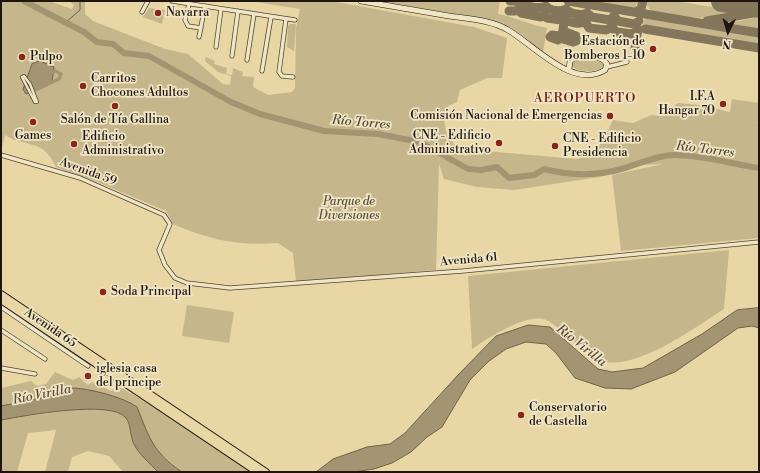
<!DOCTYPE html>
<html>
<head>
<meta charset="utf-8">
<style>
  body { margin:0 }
  #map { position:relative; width:760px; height:473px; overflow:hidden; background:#e8d7a5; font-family:"Libre Bodoni",serif }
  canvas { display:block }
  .frame { position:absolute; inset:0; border:2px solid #1f150e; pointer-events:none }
  .north { position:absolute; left:708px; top:12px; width:40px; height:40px; -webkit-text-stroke:3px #f0e5c4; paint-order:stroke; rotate:185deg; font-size:11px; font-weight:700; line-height:16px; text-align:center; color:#1f150e }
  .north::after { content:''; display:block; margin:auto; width:14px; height:18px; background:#1f150e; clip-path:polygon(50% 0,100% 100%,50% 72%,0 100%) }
</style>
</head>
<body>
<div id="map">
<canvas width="760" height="473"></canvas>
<div class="frame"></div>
<div class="north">N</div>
</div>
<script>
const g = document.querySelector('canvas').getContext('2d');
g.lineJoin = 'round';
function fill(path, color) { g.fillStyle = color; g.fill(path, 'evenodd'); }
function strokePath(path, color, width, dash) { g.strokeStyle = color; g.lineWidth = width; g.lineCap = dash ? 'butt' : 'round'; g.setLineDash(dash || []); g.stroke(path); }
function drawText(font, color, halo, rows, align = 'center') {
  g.font = font + ' "Libre Bodoni",serif'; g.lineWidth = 3.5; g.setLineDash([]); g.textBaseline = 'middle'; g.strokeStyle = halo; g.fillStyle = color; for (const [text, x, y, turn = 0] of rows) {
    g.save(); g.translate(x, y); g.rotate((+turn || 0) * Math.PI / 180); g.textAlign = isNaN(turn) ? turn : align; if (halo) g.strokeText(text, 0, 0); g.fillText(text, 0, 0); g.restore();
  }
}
const green = new Path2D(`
  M1 1H49L72 9 74 5 69 1H85V14L93 21 165 49 188 54 223 84 230 85 231 76 218 72 205 61 206 57 215 61 214 64 227 68 226 74 232 75 233 68 243 72 242 76 254 77 253 87 268 95 292 92 295 88 296 28 300 9 250 1H331L474 27 507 38 502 78H487L460 90 457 102 448 106 444 119 447 136 465 156 485 151 577 159C601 152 603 140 613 120L633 123 651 115 662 116 678 103 699 105 730 112 732 99 759 103V122H756L759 123V238L621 251 612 175 663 164 642 165 599 177 514 190 477 187 444 179 439 164 436 270 296 282 293 253 278 243C238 246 210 240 173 224L166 211 100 183 56 167C42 137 27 149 5 135L1 151Z
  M378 1H500L498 14C515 17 530 25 547 28L543 53 517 33 467 16Z
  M591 1H639L635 7 631 8Z
  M648 1H676L736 11C710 23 679 16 651 11L647 5Z
  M149 8 165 10 162 24 143 17Z
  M645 17 759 37V45L643 26Z
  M759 17V29L728 23Z
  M290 24H296L294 51 287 47 288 26Z
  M578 59 602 62 604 66C597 73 580 72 572 67L571 64Z
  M729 250 724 309C696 327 640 368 606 362 599 361 589 352 583 348 572 341 557 325 546 320 527 312 487 339 472 349L468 276Z
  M187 305 234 312 229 343 182 336Z
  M55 372 73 380 79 377 88 385 92 382 111 391 118 386 142 400 252 472H182L154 448 142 422 96 392 74 388 56 395 1 406V388L31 381 37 386 46 384Z
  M78 409 110 410 121 413 127 419 134 444 158 472H123L109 456 88 451 72 457 68 472H45L56 430 28 433 17 472H1V420Z`);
const water = new Path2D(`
  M40 61 54 67 52 82 26 94 23 89 32 64Z
  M759 308V328L752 326 738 328 675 372 631 389 605 388 575 378 556 353 546 344 526 342 506 349 489 361 470 380 442 427 427 437 411 452 392 463 374 469 354 472H316L333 459 367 447 390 444 405 433 458 375 496 336 528 325 550 327 598 369 612 372 643 368 702 334 737 310Z
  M74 388C91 389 123 397 137 407 150 439 152 451 182 472H158C150 463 139 455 134 444 130 437 131 424 126 418 112 399 24 416 1 420V406L56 395Z`);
const stream = new Path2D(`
  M65 23 80 10V1`);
const canal = new Path2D(`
  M55 71 61 74 59 79 31 92 26 90 28 84Z`);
const river = new Path2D(`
  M24 1 84 32 97 42 113 44 124 53 149 56 231 102 260 114 324 131 378 134 420 142 468 169 481 170 497 167 509 178 534 175 544 169C570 176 598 176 625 168 641 163 658 155 675 155 703 155 732 164 759 168`);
const taxiway = new Path2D(`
  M510 1H520
  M521 1C523 7 540 9 546 6 550 11 561 12 566 9 570 14 581 16 587 13L592 17 610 20 614 16 618 21 634 24 639 21
  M568 1 759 33
  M509 11H515L519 9 521 13 541 17 545 15 547 18 561 20 565 18C568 23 580 25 585 21L589 28 606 30 612 27
  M635 12 641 9 643 1
  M741 15 743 9 741 4
  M707 21 759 12
  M613 22 612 28 617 32 632 34 637 31
  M645 29 759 48
  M563 31 576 36V41L573 42 563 39 562 37 565 15
  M562 37 558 40 550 37 552 35 560 36 563 33
  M635 48 638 29`);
const runway = new Path2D(`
  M722 1 759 7`);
const pedestrian = new Path2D(`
  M24 76 30 84 37 102H35L22 77Z`);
const minor = new Path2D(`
  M172 1 295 20
  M189 4 185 20 188 26 201 28
  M142 12 148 1
  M286 19 279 72 282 76 293 77
  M199 37 205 6
  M216 47 221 9
  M232 56 238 11
  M247 60 254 14
  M607 67 627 62
  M262 71 271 17
  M1 155 80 178 164 215 170 224 159 250 165 265 175 278 187 283 230 288 463 271 759 242
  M1 307 88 366
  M1 330 45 359
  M1 368 35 374`);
const secondary = new Path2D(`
  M361 1C391 6 420 11 449 16 469 19 491 20 508 30 534 45 573 90 605 70L607 64C601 54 578 54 570 61L569 69`);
const trunk = new Path2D(`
  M1 294 266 472
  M1 300 257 472`);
const markers = [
  [158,13,4,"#8f2418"],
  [653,49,4,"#8f2418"],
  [22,57,4,"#8f2418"],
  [83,86,4,"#8f2418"],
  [723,104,4,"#8f2418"],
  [115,106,4,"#8f2418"],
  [610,116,4,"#8f2418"],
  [33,122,4,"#8f2418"],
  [499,143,4,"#8f2418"],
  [74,144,4,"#8f2418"],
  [555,146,4,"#8f2418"],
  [103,292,4,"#8f2418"],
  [88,376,4,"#8f2418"],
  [521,415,4,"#8f2418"]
];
const poiNames = [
  ["Navarra",166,13],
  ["Estación de",645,42,"right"],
  ["Bomberos 1-10",645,56,"right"],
  ["Pulpo",30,57],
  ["Carritos",91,79],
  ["Chocones Adultos",91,93],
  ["I.F.A",715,97,"right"],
  ["Hangar 70",715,111,"right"],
  ["Comisión Nacional de Emergencias",602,116,"right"],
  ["Salón de Tía Gallina",115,120,"center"],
  ["Games",33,136,"center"],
  ["CNE - Edificio",491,136,"right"],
  ["Administrativo",491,150,"right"],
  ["Edificio",82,137],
  ["Administrativo",82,151],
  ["CNE - Edificio",563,139],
  ["Presidencia",563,153],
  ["Soda Principal",111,292],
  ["iglesia casa",96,369],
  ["del principe",96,383],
  ["Conservatorio",529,408],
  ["de Castella",529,422]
];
const streetNames = [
  ["Avenida 59",88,172,20],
  ["Avenida 61",469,260,-5],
  ["Avenida 65",50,328,34]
];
const parkNames = [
  ["Parque de",349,202],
  ["Diversiones",349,216]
];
const neighbourhoodNames = [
  ["AEROPUERTO",585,99]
];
const waterNames = [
  ["Río Torres",361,123,5],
  ["Río Torres",705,150,7],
  ["Río Virilla",581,346,38],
  ["Río Virilla",42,395,-11]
];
fill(green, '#c6b68b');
fill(water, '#a49572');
strokePath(water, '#6f624a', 1);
strokePath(stream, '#6f624a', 1);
strokePath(canal, '#a49572', 3.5);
strokePath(river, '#a49572', 6);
strokePath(taxiway, '#84765a', 9);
strokePath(runway, '#84765a', 22);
strokePath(pedestrian, '#514634', 4);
strokePath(minor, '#514634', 5);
strokePath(secondary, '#1f150e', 6);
strokePath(trunk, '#1f150e', 8);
strokePath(pedestrian, '#f0e5c4', 2.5);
strokePath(minor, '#f0e5c4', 3.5);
strokePath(secondary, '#f0e5c4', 5);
strokePath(trunk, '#e8d7a5', 6);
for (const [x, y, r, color] of markers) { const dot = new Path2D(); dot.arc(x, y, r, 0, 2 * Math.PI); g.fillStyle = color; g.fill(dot); strokePath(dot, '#f0e5c4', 1.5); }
drawText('12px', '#1f150e', '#f0e5c4', poiNames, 'left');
drawText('12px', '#1f150e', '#f0e5c4', streetNames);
drawText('italic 12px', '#594d3a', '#f0e5c4', parkNames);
g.letterSpacing = '1px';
drawText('13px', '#7a1f14', '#f0e5c4', neighbourhoodNames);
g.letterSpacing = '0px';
drawText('italic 13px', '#544836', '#f0e5c4', waterNames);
</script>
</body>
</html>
